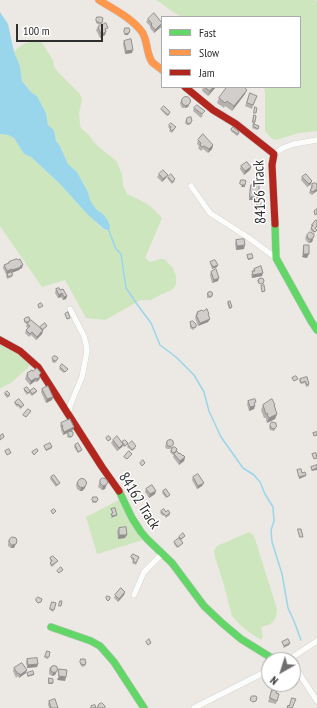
<!DOCTYPE html>
<html>
<head>
<meta charset="utf-8">
<style>
  body { margin:0 }
  #map { position:relative; width:317px; height:708px; overflow:hidden; background:#ece8e4; font-family:"PT Sans Narrow",sans-serif }
  canvas { display:block }
  .legend { position:absolute; left:161px; top:16px; width:140px; height:72px; box-sizing:border-box; background:#fff; border:1px solid #ababab; margin:0; padding:5px 7px; list-style:none; font-size:12px; color:#2e2e2e }
  .legend li { display:flex; align-items:center; gap:8px; height:20px }
  .legend b { width:20px; border:1px solid #ababab }
  .north { position:absolute; left:261px; top:652px; width:40px; height:40px; box-sizing:border-box; background:#fff; border:1px solid #ababab; border-radius:50%; rotate:219deg; font-size:11px; font-weight:700; line-height:16px; text-align:center; color:#2e2e2e }
  .north::after { content:''; display:block; margin:auto; width:14px; height:18px; background:#706f6e; clip-path:polygon(50% 0,100% 100%,50% 72%,0 100%) }
  .scale { position:absolute; left:16px; top:24px; width:87px; height:18px; box-sizing:border-box; border:2px solid #2e2e2e; border-top:0; padding-left:5px; font-size:12px; line-height:14px; white-space:nowrap; color:#2e2e2e; -webkit-text-stroke:3px #fff; paint-order:stroke }
</style>
</head>
<body>
<div id="map">
<canvas width="317" height="708"></canvas>
<ul class="legend">
<li><b style="height:5px;background:#63d668"></b>Fast</li>
<li><b style="height:5px;background:#ff974d"></b>Slow</li>
<li><b style="height:5px;background:#b3261e"></b>Jam</li>
</ul>
<div class="north">N</div>
<div class="scale">100 m</div>
</div>
<script>
const g = document.querySelector('canvas').getContext('2d');
g.lineJoin = 'round';
function fill(path, color) { g.fillStyle = color; g.fill(path, 'evenodd'); }
function strokePath(path, color, width, dash) { g.strokeStyle = color; g.lineWidth = width; g.lineCap = dash ? 'butt' : 'round'; g.setLineDash(dash || []); g.stroke(path); }
function drawText(font, color, halo, rows, align = 'center') {
  g.font = font + ' "PT Sans Narrow",sans-serif'; g.lineWidth = 3; g.setLineDash([]); g.textBaseline = 'middle'; g.strokeStyle = halo; g.fillStyle = color; for (const [text, x, y, turn = 0] of rows) {
    g.save(); g.translate(x, y); g.rotate((+turn || 0) * Math.PI / 180); g.textAlign = isNaN(turn) ? turn : align; if (halo) g.strokeText(text, 0, 0); g.fillText(text, 0, 0); g.restore();
  }
}
const green = new Path2D(`
  M156 0H316L317 2V131L299 133 276 140 271 138 265 131V92L264 87H300V17H183C173 14 165 5 156 0Z
  M37 40 42 43 53 60 54 67 58 72 80 94 82 100 79 113 80 125 81 128 89 135 93 141 100 148 114 159 117 162 122 175 123 185 127 194C143 201 151 205 162 218L145 258 150 262 160 259H164L173 268 176 276V284L174 288 170 291 162 294 151 300H141L105 320 86 318 65 280 42 287 0 226V134L8 135 14 138 24 154 31 157 59 183 88 215 103 229 108 231 104 215 96 209 90 200 88 192 77 172 68 164 60 146 56 141 54 130 48 125 46 113 37 96 32 93 22 81 20 66 14 52C20 45 28 41 37 40Z
  M0 343 23 356 32 364 11 383 8 384 0 389Z
  M119 500 143 540 97 554 86 517Z
  M249 532 253 535 255 539 277 609C277 615 275 623 268 625 266 626 263 626 261 627L263 636 261 640C250 633 240 626 232 616L223 582 215 557 214 551 217 546Z`);
const water = new Path2D(`
  M0 12 8 24 14 52 20 66 22 81 32 93 37 96 46 113 48 125 54 130 56 141 60 146 68 164 77 172 88 192 90 200 96 209 104 215 108 221 110 226 109 231 104 229 88 215 59 183 31 157 24 154 14 138 8 135 0 134Z`);
const stream = new Path2D(`
  M109 231 116 249 121 254 126 288 139 307 151 323 160 345 176 357 194 375 204 392 209 411 221 437 243 468 254 475 260 482 265 494 273 507 274 521 271 530 272 542 282 574 288 608 294 621 301 640`);
const street = new Path2D(`
  M274 154 283 148 294 144 317 140
  M191 186 210 213 249 238 276 258
  M68 413 71 403 82 377 87 351 86 344 84 336 70 309
  M134 595 144 572 162 554
  M288 660 317 641
  M293 664 317 701
  M194 708 269 670`);
const fast = new Path2D(`
  M275 224 276 258 311 321 317 330
  M119 491 132 518 141 532 147 539 172 563 204 606 222 623 241 639 275 660
  M51 627 91 641 100 646 114 662 144 708`);
const slow = new Path2D(`
  M99 0C113 9 132 18 142 32 148 41 146 53 152 62 155 65 159 67 162 70`);
const jam = new Path2D(`
  M185 87 213 110 236 124 274 154 272 165 275 224
  M0 340 20 351 38 367 102 467 119 491`);
const wall = new Path2D(`
  M96 19 102 23 101 24 99 25 96 23Z
  M148 19 161 27 154 33 150 28V26L146 22Z
  M98 27 107 31 106 32 105 35 100 38 96 30Z
  M124 41 132 53 125 54 123 44Z
  M203 87H216L208 96 202 91Z
  M250 93 257 96 252 109 245 106Z
  M245 94 232 111 225 106 224 108 217 103 219 98Z
  M182 100 190 102 188 107 185 108H182L181 106 180 103Z
  M194 108 203 115 201 118 193 111Z
  M161 109 170 114 167 116 161 110Z
  M254 115 255 124 259 128 257 130 252 128 254 124 252 123Z
  M187 118 192 123 189 125H187L185 123Z
  M169 125 175 129 172 133 169 131 170 129 168 127Z
  M231 130 239 134 237 136 231 131Z
  M198 140 213 145 212 149 208 153 203 149 201 151 198 148 199 146 197 144Z
  M241 166 251 167 250 170 244 175 240 169Z
  M159 174 166 178 162 182 157 177Z
  M168 177 175 181 172 184 167 178Z
  M302 177 311 184 307 187 301 180Z
  M312 184H317V191L314 193 312 195 309 193Z
  M251 185 258 200H249L250 188Z
  M312 225 317 227 315 228 316 231 314 233 310 230 312 227 311 226Z
  M307 235 313 240 312 242 309 243 307 242 305 238Z
  M236 240 244 249 236 250 235 244Z
  M304 245 307 258 302 257 303 248Z
  M9 262 22 268 20 269 19 270 12 273V277L7 279 6 276 7 274 8 273 6 274 3 268 4 265 8 263Z
  M210 262 217 267 212 269 210 263Z
  M254 269 262 276 252 278 251 275Z
  M213 270 218 281 212 283 210 275 211 272 213 271Z
  M56 289 60 290 67 296 66 299 63 300 61 297 58 298 55 293Z
  M208 292 213 294 212 297 210 298H207V296Z
  M228 302 232 308 229 309 227 303Z
  M197 312 208 316 210 319 208 322 198 326 195 318Z
  M25 318 30 322 40 328 46 327 43 330 42 334 36 340 31 335 29 337 25 333 26 330 28 328 26 327 27 324 25 323 24 321Z
  M190 322 196 327 193 330 190 328Z
  M52 358 57 362 54 363 52 362Z
  M60 367 68 369 64 373 59 369Z
  M27 373 40 376V377L39 380 36 382 35 381 30 385 25 379Z
  M307 377 309 384V386L306 387 305 383 301 384 299 381 300 379Z
  M24 389 30 391H37L36 393 32 396 29 393 27 395 24 391Z
  M42 389 52 400 46 403 41 392Z
  M5 393 10 394V396L7 398 4 394Z
  M248 401 255 405 254 409 249 411 247 404Z
  M15 402 23 407 20 409 18 406 17 407 14 403Z
  M263 405 274 407 277 414 275 419 267 423 266 420V418H264L261 410Z
  M61 423 73 430 71 431 73 435 72 437 70 438 67 437 68 433 63 435 61 430V428L60 426Z
  M270 425 276 428 274 431 270 430 269 427Z
  M113 440 122 442 128 443 127 445 124 447 123 446 122 447 117 451 111 443Z
  M167 441 176 452 185 457 184 461 179 465 173 457 174 454 173 455 170 452 172 448 170 449H167L165 447Z
  M75 445 82 450 81 451 78 453 74 447Z
  M128 445 136 448 132 451 127 447Z
  M51 477 60 483 56 487 50 479Z
  M193 477 202 486 197 489 192 480Z
  M100 480 108 482 105 489 102 490 98 487Z
  M77 482 85 488 82 491H80L77 489 76 485Z
  M146 489 155 494 149 498 145 492Z
  M163 491 169 496 166 498 162 493Z
  M92 499 98 500 96 503H93L92 502Z
  M161 511 166 512 170 513V515L166 518 164 515 163 516 160 513Z
  M119 528 125 538 118 539 117 531Z
  M185 536 181 540 182 544 177 548 174 544V542L178 539 179 537Z
  M9 541 14 548H11L8 546V544Z
  M133 554 139 557 136 565 132 563 133 560 131 559Z
  M50 558 58 561 52 567 50 565 51 562 50 560Z
  M125 592 124 595 118 602 114 598 115 595Z
  M52 602 56 603 53 612 50 610Z
  M47 651 50 652 48 659 45 658Z
  M27 659 38 664 37 667 27 668 26 662Z
  M81 659 86 663V665L83 667 81 666 80 663Z
  M50 667 56 672 55 675 52 676 49 674V671Z
  M14 668 26 673 19 678 18 676 16 678 13 671Z
  M272 690 276 693 279 694 276 704 268 702Z
  M49 701 58 708H49L48 704Z`);
const shadedWall = new Path2D(`
  M162 24 161 27 154 33 155 30Z
  M106 32 105 35 100 38 101 34Z
  M129 33 128 35H124L125 34Z
  M133 50 132 53 125 54 126 51Z
  M213 87H216L208 96 210 91Z
  M247 90 245 94 232 111 234 106Z
  M190 102 188 107 185 108 186 105Z
  M213 145 212 149 208 153 209 149Z
  M251 167 250 170 244 175 245 171Z
  M168 175 166 178 162 182 163 179Z
  M312 181 311 184 307 187 309 184Z
  M242 185H245V187H241Z
  M317 189V191L314 193 312 195 315 190Z
  M250 197H259L258 200H249Z
  M314 236 312 242 309 243 311 239Z
  M245 245 244 249 236 250 237 246Z
  M304 254H309L307 258 302 257Z
  M253 258 252 259 248 260V259Z
  M23 265 22 268 20 269 19 270 11 273 12 270Z
  M218 265 217 267 212 269 213 267Z
  M12 269 10 273 6 274 7 271Z
  M263 273 262 276 252 278 253 275Z
  M219 278 218 281 212 283 214 280Z
  M62 293 61 297 58 298 59 295Z
  M67 296 66 299 63 300 64 297Z
  M210 319 208 322 198 326 200 323Z
  M43 330 42 334 36 340 37 337Z
  M40 377 39 380 36 382 37 379Z
  M36 378 35 381 30 385 31 381Z
  M53 397 52 400 46 403 47 399Z
  M255 406 254 409 249 411 250 407Z
  M277 414 275 419 267 423 269 418Z
  M74 427 73 430 63 435 64 432Z
  M123 444 122 447 117 451 119 448Z
  M52 447V448L46 451V450Z
  M185 457 184 461 179 465 180 461Z
  M317 468V470L311 471 312 470Z
  M306 475V476L299 479V477Z
  M204 483 202 486 197 489 198 486Z
  M86 485 85 488 82 491H80L81 488Z
  M106 485 105 489 102 490 103 486Z
  M156 491 155 494 149 498 150 494Z
  M117 515 116 516 111 518 112 516Z
  M119 535H127L125 538 118 539Z
  M17 541 14 548H11L12 545Z
  M125 592 124 595 118 602 119 599Z
  M290 643 289 645 283 648 284 646Z
  M38 664 37 667 27 668 28 665Z
  M58 669 55 675 52 676 53 673Z
  M27 670 26 673 19 678 20 675Z
  M34 674V675L27 677 28 676Z
  M59 676 66 677 65 681 57 680Z
  M49 683H53L52 684H48Z`);
const building = new Path2D(`
  M154 13 162 23 155 30 151 25 152 24 148 19Z
  M97 17H101L103 18 102 23H100L96 21V19Z
  M106 23 108 28 105 29 106 32 101 34 98 27Z
  M125 28H129L130 30 129 33 125 34 124 32Z
  M131 39 133 50 126 51 124 41Z
  M205 87H213L210 91Z
  M227 87H244L247 90 234 106 227 101 225 103 219 98Z
  M250 93 257 96 253 105 247 103Z
  M181.5 101a4.5 4.5 0 1 1 9 0a4.5 4.5 0 1 1-9 0Z
  M197 105 205 111 202 114 194 108Z
  M164 106 170 112 168 115 161 109Z
  M255 107 257 108 256 113H254Z
  M254 115 256 116 255 122H253Z
  M191 117 192 121 189 124 187 123 186 121 187 118Z
  M171 123 176 127 172 131 170 129 171 127 169 125Z
  M254 124 259 126 258 129 253 126Z
  M233 127 239 132 238 134 231 130Z
  M203 134 213 145 209 149 204 146 202 147 200 145 201 143 198 140Z
  M247 162 251 167 245 171 241 166Z
  M163 170 168 175 163 179 159 174Z
  M171 174 175 179 172 182 168 177Z
  M306 174 312 181 309 184 302 177Z
  M241 180H245L246 181 245 185H242L240 184Z
  M315 183 317 184V189L315 190 313 192 310 190 312 188V184Z
  M251 185H259V197H250Z
  M258 201 261 202 260 209H256Z
  M317 209V214L315 215 314 211 315 210Z
  M316 220 317 221V226L315 228 317 230 315 232 311 228 313 225H312Z
  M310 232 314 234V236L313 238 311 239H308L307 235Z
  M244 239 245 245 237 246 236 240Z
  M304 245H309V254H304Z
  M252 254 253 258 248 259 247 255Z
  M17 259 18 260 20 259 23 265 20 266 21 267 12 270V269L7 271 4 265 9 263V262Z
  M215 260 218 265 213 267 210 262Z
  M261 266 263 273 253 275 252 271H255L254 269Z
  M216 269 219 278 214 280 211 272Z
  M11 272 13 275 8 277 7 274Z
  M258 281a3 3 0 1 1 6 0a3 3 0 1 1-6 0Z
  M264 285 265 291 262 292 261 286Z
  M59 288 60 290 63 289 67 296 64 297 62 293 59 295 56 289Z
  M207.5 294a2.5 2.5 0 1 1 5 0a2.5 2.5 0 1 1-5 0Z
  M230 301 232 307 230 308 228 302Z
  M41 303 43 306 39 308 38 305Z
  M207 309 209 314H208L210 319 200 323 196 315 198 314 197 312 202 310 203 311Z
  M68 312 70 318 67 319 65 314Z
  M28 317H29L30 320 28 322H25L24 319 25 318Z
  M31 320 43 330 37 337 32 332 30 334 26 330 30 326 27 324Z
  M193 321 196 324V327L193 328 191 326 190 322Z
  M45 323 47 326 42 330 40 327Z
  M54 356H56L58 358 57 360 55 361 53 360 52 358Z
  M62 364 68 369 65 372 60 367Z
  M37 368 41 373 39 375 40 377 37 379 36 378 31 381 27 376 28 374 27 373 32 370 33 371Z
  M296 376 298 379 294 381 292 378Z
  M307 377 309 384 307 385 305 381 301 383 300 379Z
  M48 386 53 397 47 399 42 389Z
  M27 387 30 391 28 393 24 389Z
  M34 388 37 391 32 394 30 391Z
  M7 391 10 394 8 396 5 393Z
  M19 399 24 405 21 407 18 404 17 405 15 402Z
  M255 399 256 402 254 403 255 406 250 407 248 401Z
  M272 399 275 405H274L277 414 269 418 267 415H268L267 413 266 414 263 405Z
  M28 409 31 411 26 417 23 415Z
  M70 419 74 427 64 432 62 427H63L61 423Z
  M272 422 276 423V425L277 426 274 429 271 428 270 425Z
  M70 431 73 432V435L71 437 68 435V433Z
  M317 432V435L314 436 313 433Z
  M3 434 4 437 0 440V436Z
  M108 436H109L111 439 108 441 106 438Z
  M117 436 123 444 119 448 113 440Z
  M166.5 443a3.5 3.5 0 1 1 7 0a3.5 3.5 0 1 1-7 0Z
  M125 440 128 443 125 446 122 442Z
  M132 441 136 446 132 450 128 445Z
  M50 443 52 447 46 450 44 446Z
  M78 443 82 450 78 452 75 445Z
  M175 447 177 449 176 452 173 453 171 451 172 448Z
  M9 449 11 453 7 455 5 451Z
  M37 449 38 451 34 455 32 452Z
  M129 451 132 454 127 459 124 457Z
  M177 451 179 454 180 453 183 456V455L185 457 180 461 174 454Z
  M316 453 317 458 314 459 312 454Z
  M143 460 145 463 142 466 140 463Z
  M317 465V468L312 470 311 467Z
  M301 469 302 473 305 472 306 475 299 477 297 470Z
  M198 474 204 483 198 486 193 477Z
  M54 475 60 483 57 485 51 477Z
  M103 478 106 479 108 482 106 485 103 486 100 483V480Z
  M77.5 483a4.5 4.5 0 1 1 9 0a4.5 4.5 0 1 1-9 0Z
  M152 485 156 491 150 494 146 489Z
  M166 489 170 495 167 497 163 491Z
  M93 497H97L98 500 96 502 93 501 92 500Z
  M115 508 117 515 112 516 111 514 113 513 111 509Z
  M54 509 56 511 53 514 51 511Z
  M164 509 166 512 168 510 170 513 166 516 164 514H163L161 511Z
  M126 527 127 535H119V528Z
  M298 529H301L303 537H300Z
  M183 533 185 536 181 539 179 537Z
  M9 541a4 4 0 1 1 8 0a4 4 0 1 1-8 0Z
  M179 538 183 543 178 547 174 542Z
  M133 554 139 557 136 563 133 561 134 559 131 557Z
  M53 556 58 561 52 565 50 563 52 561 50 558Z
  M61 567 63 570 59 573 57 571Z
  M121 588 125 592 119 599 115 595Z
  M107 596 110 597V599L108 601 107 600 106 598Z
  M38 597 42 599 41 602 38 603 36 601V599Z
  M60 601H62L61 606H59Z
  M52 602 56 603 54 610 50 609Z
  M149 639 151 643 148 645 146 642Z
  M288 639 290 643 284 646 282 642Z
  M47 651 50 652 49 657H45Z
  M37 658 38 664 28 665 27 659Z
  M81 659H85L86 663 84 665 81 664 80 662Z
  M22 663 27 670 20 675 19 673 18 674 14 668Z
  M50.5 669a3.5 3.5 0 1 1 7 0a3.5 3.5 0 1 1-7 0Z
  M59 669 67 670 66 677 59 676Z
  M33 671 34 674 28 676 27 673Z
  M49 678 53 679V683H49Z
  M272 690 277 691 276 693 279 694 277 701 270 698Z
  M252 696H256L257 698 256 701 253 702 250 700 251 697Z
  M292 698 296 699 292 708H287L288 705 289 706Z
  M55 699 58 708H51L49 701Z
  M102 703 105 706V708H97L99 704Z
  M95 705 96 708H91V706Z`);
const streetNames = [
  ["84156 Track",260,192,-92],
  ["84162 Track",139,501,58]
];
fill(green, '#cee6be');
fill(water, '#99d6ec');
strokePath(stream, '#99d6ec', 1.5);
strokePath(street, '#c5c4c5', 6);
strokePath(fast, '#c5c4c5', 8);
strokePath(slow, '#c5c4c5', 8);
strokePath(jam, '#c5c4c5', 8);
strokePath(street, '#fcfcfb', 5.5);
strokePath(fast, '#63d668', 7);
strokePath(slow, '#ff974d', 7);
strokePath(jam, '#b3261e', 7);
fill(wall, '#b4b1af');
fill(shadedWall, '#92908e');
fill(building, '#d1cecb');
strokePath(building, '#92908e', 1);
drawText('15px', '#2e2e2e', '#fff', streetNames);
</script>
</body>
</html>
